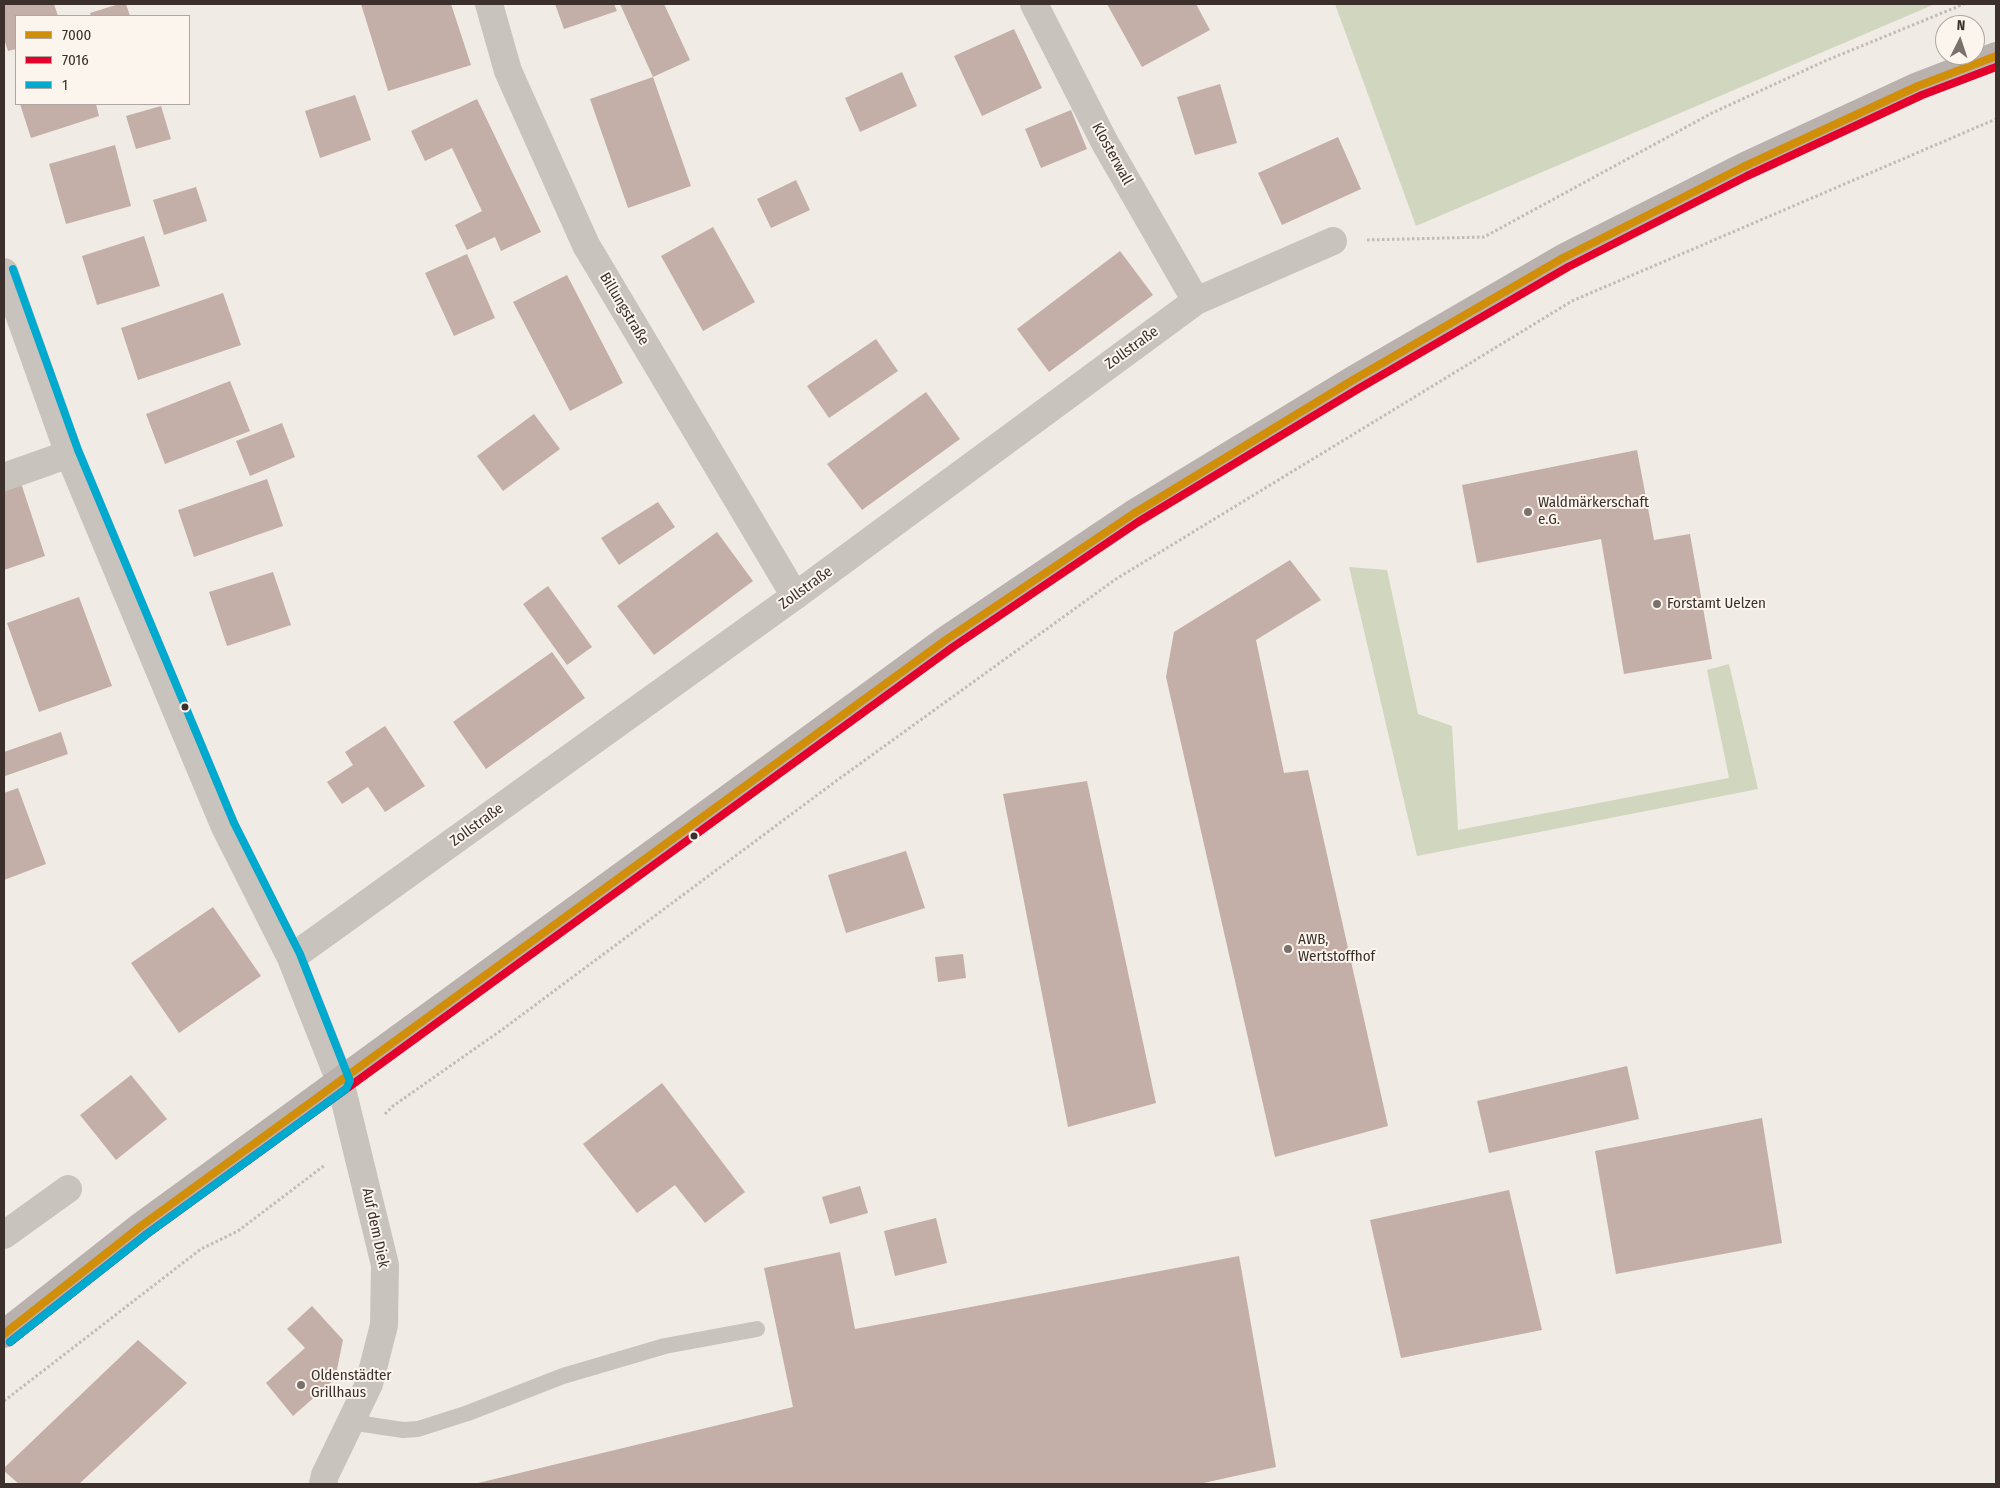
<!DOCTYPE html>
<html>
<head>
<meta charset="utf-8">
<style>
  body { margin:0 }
  #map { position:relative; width:2000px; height:1488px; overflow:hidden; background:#f0ebe5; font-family:"Fira Sans Condensed",sans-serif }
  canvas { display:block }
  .frame { position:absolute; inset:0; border:5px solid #3b302b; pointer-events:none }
  .legend { position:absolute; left:15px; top:15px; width:175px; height:90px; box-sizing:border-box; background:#fbf5ee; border:1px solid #aea6a0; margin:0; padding:6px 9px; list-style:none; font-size:15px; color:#3b302b }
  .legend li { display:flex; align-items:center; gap:10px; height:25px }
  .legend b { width:25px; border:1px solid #aea6a0 }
  .north { position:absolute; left:1935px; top:15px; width:50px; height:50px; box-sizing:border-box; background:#fbf5ee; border:1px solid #aea6a0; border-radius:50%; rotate:4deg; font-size:14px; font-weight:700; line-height:20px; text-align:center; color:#3b302b }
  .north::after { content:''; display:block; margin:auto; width:18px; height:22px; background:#7a716c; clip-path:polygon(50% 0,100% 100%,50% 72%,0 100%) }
</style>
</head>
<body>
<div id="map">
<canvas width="2000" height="1488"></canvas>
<div class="frame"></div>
<ul class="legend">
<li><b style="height:6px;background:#d18e09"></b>7000</li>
<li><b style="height:6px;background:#e4002b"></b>7016</li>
<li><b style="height:6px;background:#00a9ce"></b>1</li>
</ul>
<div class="north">N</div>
</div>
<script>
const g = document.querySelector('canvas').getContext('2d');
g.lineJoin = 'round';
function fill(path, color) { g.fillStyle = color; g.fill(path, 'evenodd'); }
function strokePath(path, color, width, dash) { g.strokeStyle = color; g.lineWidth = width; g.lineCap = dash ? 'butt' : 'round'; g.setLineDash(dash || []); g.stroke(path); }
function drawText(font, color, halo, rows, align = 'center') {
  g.font = font + ' "Fira Sans Condensed",sans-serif'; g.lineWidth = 4; g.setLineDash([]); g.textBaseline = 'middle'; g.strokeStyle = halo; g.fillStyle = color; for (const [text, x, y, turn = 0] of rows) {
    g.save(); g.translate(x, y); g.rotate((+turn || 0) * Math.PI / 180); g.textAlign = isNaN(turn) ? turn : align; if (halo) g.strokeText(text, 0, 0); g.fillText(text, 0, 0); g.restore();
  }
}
const green = new Path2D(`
  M1335 4H1935L1416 226Z
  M1349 567 1387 570 1418 714 1452 726 1458 830 1729 778 1707 670 1729 664 1758 789 1417 856Z`);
const building = new Path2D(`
  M4 4H54L58 16H16V49L8 51 4 39Z
  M119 4H126L130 16H91L90 13Z
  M361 4H451L471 65 388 91Z
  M555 4H614L617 11 564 29Z
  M620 4H664L690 60 653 77Z
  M1107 4H1196L1210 30 1142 67Z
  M1014 29 1042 88 982 116 954 56Z
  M902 72 917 106 860 132 845 98Z
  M653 77 691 186 628 208 590 99Z
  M1220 84 1237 143 1195 155 1177 97Z
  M355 95 371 140 320 158 305 111Z
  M477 99 541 232 501 251 495 237 467 250 455 225 482 211 452 148 425 161 411 131Z
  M20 104H96L99 116 31 138Z
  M161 106 171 139 136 149 126 116Z
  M1071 110 1087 149 1041 168 1025 129Z
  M1338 137 1361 189 1282 225 1258 173Z
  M115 145 131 206 66 224 49 164Z
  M796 180 810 210 771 228 757 199Z
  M196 187 207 221 164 235 153 200Z
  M713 227 755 302 703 331 661 256Z
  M144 236 160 286 97 305 82 256Z
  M1120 251 1153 295 1049 372 1017 329Z
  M467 254 495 318 454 336 425 273Z
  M567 275 623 383 570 411 513 302Z
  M223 293 241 345 138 380 121 328Z
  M876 339 898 371 829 418 807 386Z
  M230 381 250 431 165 464 146 414Z
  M926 392 960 439 862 510 827 464Z
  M534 414 560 449 503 491 477 456Z
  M282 423 295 457 250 476 236 441Z
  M1637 450 1654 540 1690 534 1712 659 1624 674 1601 539 1477 563 1462 485Z
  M267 479 283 526 194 557 178 510Z
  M21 483 45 556 4 570V489Z
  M658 502 675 527 619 565 601 538Z
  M717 532 753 581 654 655 617 606Z
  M1290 560 1321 600 1256 640 1284 773 1308 770 1388 1126 1275 1157 1166 677 1174 632Z
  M273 572 291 625 227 646 209 592Z
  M548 586 592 647 567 665 523 604Z
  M79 597 112 686 39 712 7 623Z
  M552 652 585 698 486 769 453 722Z
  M385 726 425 786 385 812 368 787 342 804 327 782 353 765 345 752Z
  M61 732 68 754 5 776 4 752Z
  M1087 781 1156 1103 1068 1127 1003 794Z
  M18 788 46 864 4 880V793Z
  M906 851 925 908 846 933 828 875Z
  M213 907 261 976 179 1033 131 963Z
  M963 954 966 978 938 982 935 957Z
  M1627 1066 1639 1119 1489 1153 1477 1101Z
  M131 1075 167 1119 116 1160 80 1115Z
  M662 1083 745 1192 705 1223 675 1185 637 1213 583 1144Z
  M1762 1118 1782 1243 1616 1274 1595 1151Z
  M860 1186 868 1213 830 1224 822 1197Z
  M1509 1190 1542 1330 1401 1358 1370 1220Z
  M936 1218 947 1263 895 1276 884 1231Z
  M840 1252 855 1329 1239 1256 1276 1467 1199 1484H474L793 1407 764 1268Z
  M312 1306 343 1340 335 1379 293 1416 266 1383 305 1348 287 1329Z
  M138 1340 187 1383 79 1484H19L4 1471V1468Z`);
const path = new Path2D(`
  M1367 240 1484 237 1712 113 1825 61 1964 4
  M385 1114 393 1106 503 1029 836 781 1116 579 1572 301 1996 119
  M4 1401 201 1249 238 1231 325 1165`);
const lane = new Path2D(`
  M350 1422 403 1430 418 1429 468 1413 563 1376 665 1346 757 1329`);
const street = new Path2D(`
  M489 4 508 71 586 245 795 596
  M1034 4 1105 143 1196 301
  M4 272 69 454 225 827 291 958 340 1081 385 1265 384 1325 369 1384 325 1475 323 1484
  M4 477 69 454
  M291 958 795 596 1196 301 1333 241
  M4 1235 68 1189`);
const primary = new Path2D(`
  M4 1334 141 1226 947 639 1133 514 1353 380 1563 258 1743 167 1918 86 1996 56`);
const bus1 = new Path2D(`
  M4 1334 141 1226 947 639 1133 514 1353 380 1563 258 1743 167 1918 86 1996 56`);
const bus2 = new Path2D(`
  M10 1342 147 1234 953 647 1138 522 1358 389 1568 267 1747 176 1922 95 1996 67`);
const bus3 = new Path2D(`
  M10 1342 147 1234 346 1089 350 1081 300 954 234 823 78 450 13 269`);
const markers = [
  [1528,512,5,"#7a716c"],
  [1657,604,5,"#7a716c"],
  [185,707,4.5,"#3b302b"],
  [694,836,4.5,"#3b302b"],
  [1288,949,5,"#7a716c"],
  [301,1385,5,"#7a716c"]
];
const streetNames = [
  ["Klosterwall",1112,154,61],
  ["Billungstraße",624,309,59],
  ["Zollstraße",1132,348,-36],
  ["Zollstraße",806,588,-36],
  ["Zollstraße",477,825,-36],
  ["Auf dem Diek",375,1228,78]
];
const poiNames = [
  ["Waldmärkerschaft",1538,503],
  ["e.G.",1538,520],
  ["Forstamt Uelzen",1667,604],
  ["AWB,",1298,940],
  ["Wertstoffhof",1298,957],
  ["Oldenstädter",311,1376],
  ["Grillhaus",311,1393]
];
fill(green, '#d1d6bf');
fill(building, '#c3afa7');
strokePath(path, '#c2bbb6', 3, [2.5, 2.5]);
strokePath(lane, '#c9c3be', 16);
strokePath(street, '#c9c3be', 28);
strokePath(primary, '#b8b1ad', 28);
strokePath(bus1, '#d18e09', 8);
strokePath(bus2, '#e4002b', 8);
strokePath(bus3, '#00a9ce', 8);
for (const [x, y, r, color] of markers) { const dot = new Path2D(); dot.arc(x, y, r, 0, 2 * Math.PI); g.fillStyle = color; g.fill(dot); strokePath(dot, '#fbf5ee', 2); }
drawText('15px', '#3b302b', '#fbf5ee', streetNames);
drawText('15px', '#3b302b', '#fbf5ee', poiNames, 'left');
</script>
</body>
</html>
